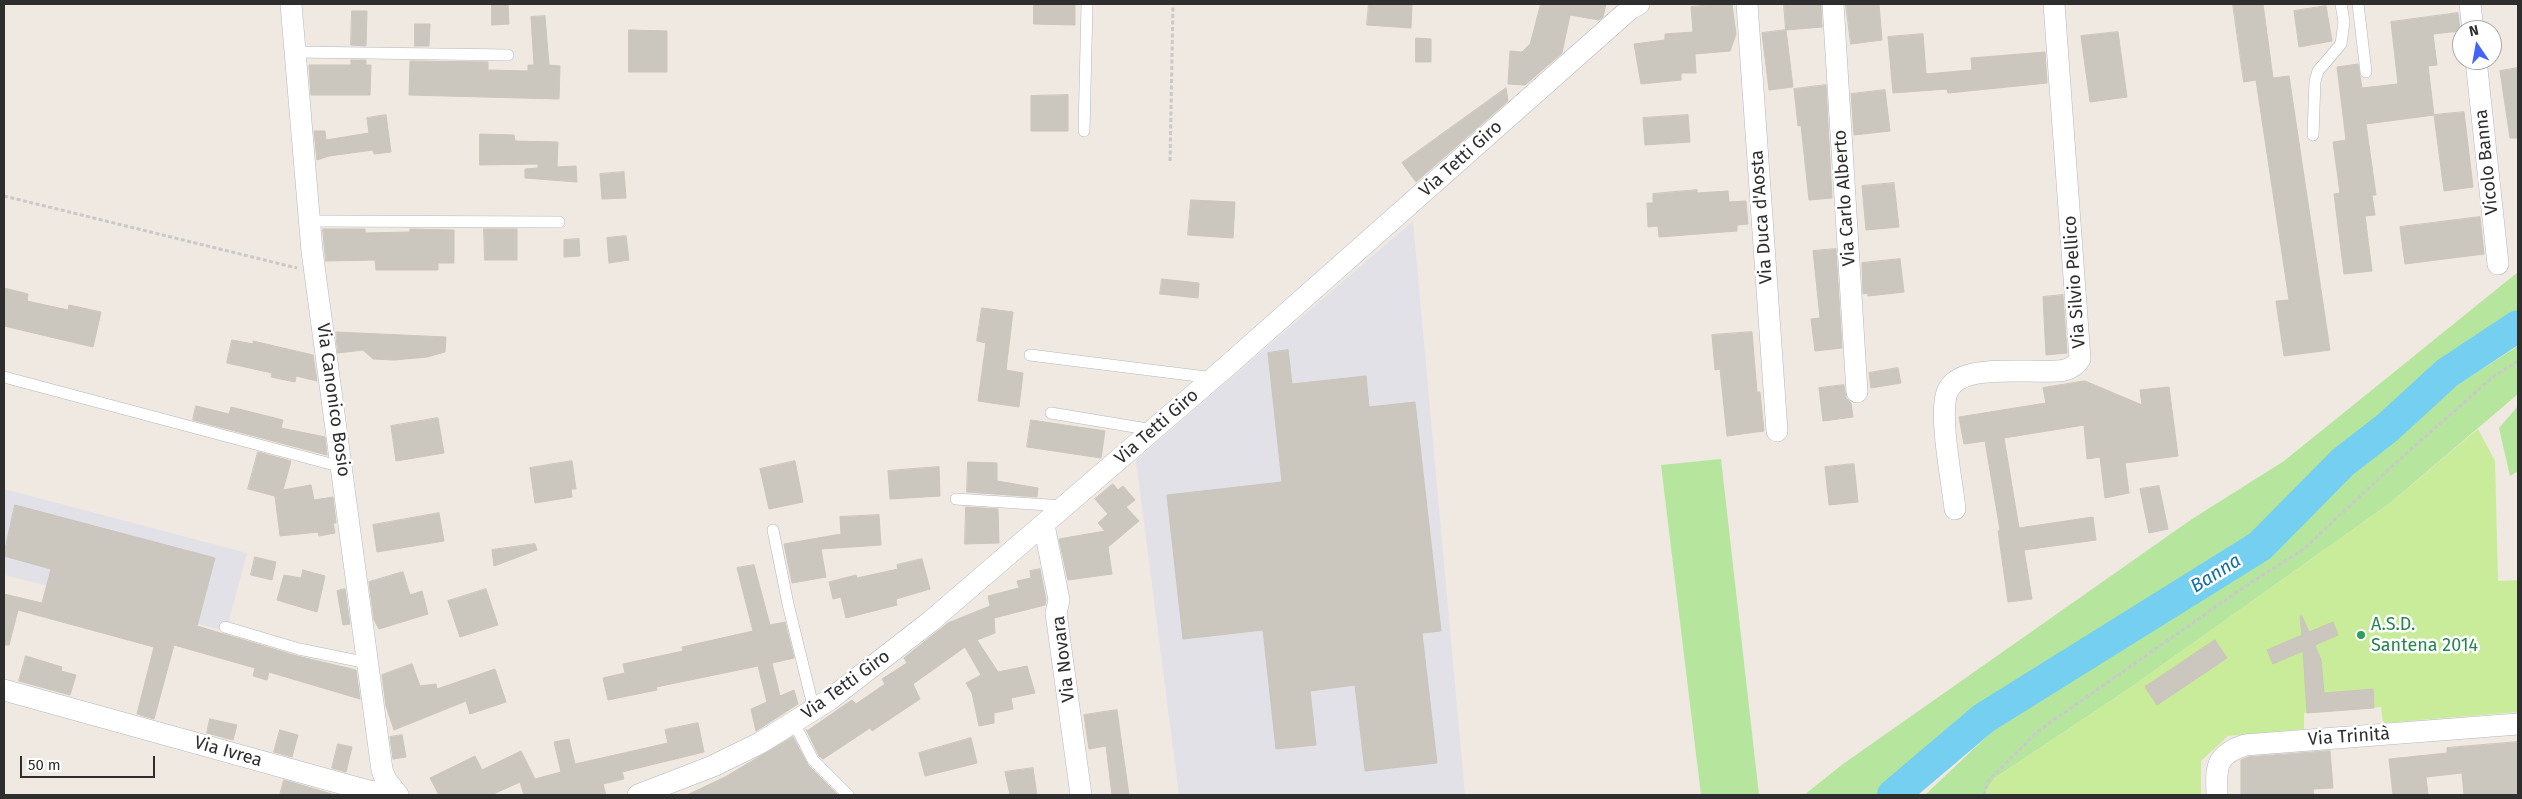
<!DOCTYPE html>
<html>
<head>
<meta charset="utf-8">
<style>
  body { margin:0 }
  #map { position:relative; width:2522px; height:799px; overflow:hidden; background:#efe9e1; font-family:"Fira Sans",sans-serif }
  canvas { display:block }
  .frame { position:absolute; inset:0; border:5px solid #2e2e2e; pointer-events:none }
  .north { position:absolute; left:2452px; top:20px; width:50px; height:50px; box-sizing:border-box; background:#fff; border:1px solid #ababab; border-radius:50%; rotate:348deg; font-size:14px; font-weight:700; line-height:20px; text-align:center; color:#2e2e2e }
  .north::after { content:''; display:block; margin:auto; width:18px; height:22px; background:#4264fb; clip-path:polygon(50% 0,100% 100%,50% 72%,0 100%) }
  .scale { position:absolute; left:20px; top:756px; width:135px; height:22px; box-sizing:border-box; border:2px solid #2e2e2e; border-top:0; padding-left:6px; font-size:15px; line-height:18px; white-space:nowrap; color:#2e2e2e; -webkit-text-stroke:4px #fff; paint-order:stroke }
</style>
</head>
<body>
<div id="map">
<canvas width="2522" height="799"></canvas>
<div class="frame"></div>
<div class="north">N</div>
<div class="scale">50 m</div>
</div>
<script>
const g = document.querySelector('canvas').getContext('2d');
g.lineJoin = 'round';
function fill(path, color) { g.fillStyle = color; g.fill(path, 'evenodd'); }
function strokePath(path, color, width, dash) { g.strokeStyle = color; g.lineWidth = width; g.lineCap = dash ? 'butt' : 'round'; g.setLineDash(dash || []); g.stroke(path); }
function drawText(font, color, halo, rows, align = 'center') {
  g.font = font + ' "Fira Sans",sans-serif'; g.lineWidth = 5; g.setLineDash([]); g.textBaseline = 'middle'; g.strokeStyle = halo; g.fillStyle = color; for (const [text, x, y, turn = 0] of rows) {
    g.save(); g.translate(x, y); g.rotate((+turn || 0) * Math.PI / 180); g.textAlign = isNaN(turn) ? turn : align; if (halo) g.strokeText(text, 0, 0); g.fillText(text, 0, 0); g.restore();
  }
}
const industrial = new Path2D(`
  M1413 221 1465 795H1179L1136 460Z
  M4 489 247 553 226 631 4 575Z`);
const green = new Path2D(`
  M2518 272V317L2442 368 2257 533 2001 697 1938 742 1881 795H1804L1843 764 2192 519 2284 461Z
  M2518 346V394L2390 503 2127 690 1995 778 1983 795H1925L2001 723 2103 659 2271 542 2451 389Z
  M2518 406V471L2510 476 2499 428Z
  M1721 459 1759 795H1701L1661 465Z`);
const pitch = new Path2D(`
  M2478 429 2495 461 2498 581 2518 580V712L2383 723 2381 707 2304 713V729L2228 736 2201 761V795H1986V791L1995 778 2127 690 2390 503Z`);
const river = new Path2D(`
  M1893 795 1984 718 2260 546 2343 462 2387 428 2447 373 2518 326`);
const building = new Path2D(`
  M492 4H508L509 24 492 25Z
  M1034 4H1075V25L1034 24Z
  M1369 4H1412L1411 28 1367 25Z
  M1541 4H1606L1603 17 1599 20 1570 15 1562 53 1525 85 1508 84 1510 51 1522 52 1530 44Z
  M1719 4H1732L1736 34 1730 51 1695 54 1696 73H1681V80L1641 84 1634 44 1665 40V34L1693 32 1691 7Z
  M1784 4H1821L1822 27 1786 30Z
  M1846 4H1879L1882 40 1851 44Z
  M2233 4H2263L2273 78 2289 76 2330 350 2284 356 2276 301 2289 300 2256 80 2244 82Z
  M2326 6 2332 41 2299 47 2294 11Z
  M352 11H367L366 46 351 45Z
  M2458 13 2460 31 2433 34 2437 65 2428 66 2434 115 2366 124 2376 195H2372L2375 215 2365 216 2372 271 2344 274 2334 194 2340 193 2333 142 2346 140 2337 67 2358 64 2362 88 2398 84 2391 22Z
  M545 16 549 65 560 66 559 99 409 95 410 61 488 62V70L528 71V65H534L531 17Z
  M415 24H430L429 46H415Z
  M629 30 667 31V72H629Z
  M1786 30 1793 87 1769 90 1762 33Z
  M2118 32 2127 97 2090 102 2081 36Z
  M1923 34 1926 74 1972 70 1971 58 2045 52 2047 83 1948 93 1947 89 1893 93 1888 37Z
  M1416 38 1431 39V62H1416Z
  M351 60H366V65H371L370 95H311L309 65H351Z
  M2518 68V138H2510L2500 71Z
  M1826 85 1832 198 1809 200 1801 125 1798 126 1794 89Z
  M1506 88 1508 101 1416 182 1402 163Z
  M1885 90 1890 131 1854 135 1851 94Z
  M1068 95V131H1031V96Z
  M2464 112 2473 187 2444 191 2434 115Z
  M386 115 391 152 374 154 373 150 329 156 317 160 314 131H325L326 140 369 133 367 118Z
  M1688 115 1690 142 1645 145 1643 118Z
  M480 134 514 135 515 141 558 142 557 167 576 166 577 182 525 178V169L538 168V164L480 165Z
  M624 172 626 198 602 199 600 174Z
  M1894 183 1899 227 1866 230 1862 186Z
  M1697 190V193L1728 191 1729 202 1746 201 1748 224 1737 225V231L1659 237 1658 226 1648 227 1647 203H1653V194Z
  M1191 200 1235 202 1233 238 1188 235Z
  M2480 217 2484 254 2405 264 2400 227Z
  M323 229H365V233L410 232V229L454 230V263H438V270H376L375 260 326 261Z
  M484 229H517V260H485Z
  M626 236 629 260 609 263 607 238Z
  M579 239 580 256 564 257V240Z
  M1836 249 1842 348 1815 351 1811 319 1820 318 1813 251Z
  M1900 259 1904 292 1868 296V293L1863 294 1862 263Z
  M1162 279 1199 283 1198 298 1160 294Z
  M4 288 28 294 27 301 68 310 69 305 101 312 93 347 4 326Z
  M2063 295 2067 353 2046 355 2043 297Z
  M982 308 1013 312 1006 370 1023 373 1019 407 978 401 986 343 977 341Z
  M336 332 446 337 445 352 427 357 394 360 373 359 363 350 338 353Z
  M1752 332 1757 392H1760L1764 431 1727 436 1720 369 1715 370 1712 335Z
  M232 340 253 344V341L313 355 317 381 296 376 295 382 271 377 272 373 227 363Z
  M1288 350 1292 384 1366 376 1369 407 1415 402 1441 631 1422 633 1437 763 1365 771 1355 685 1310 691 1316 745 1276 749 1263 630 1183 639 1167 495 1282 482 1268 353Z
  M1898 368 1901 383 1871 388 1869 373Z
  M2085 381 2142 405 2140 390 2169 387 2178 456 2125 463 2129 493 2105 498 2100 457 2087 459 2084 425 2004 438 2019 528 2093 517 2096 540 2024 550 2032 599 2008 602 1998 531 2000 530 1985 441 1964 444 1959 417 2046 403 2043 388Z
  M1844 385 1846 398 1851 403 1853 417 1823 421 1819 388Z
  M196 406 229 414 231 407 283 420 281 428 325 437 327 455 193 420Z
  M438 418 444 453 396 461 391 426Z
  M1031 420 1105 431 1101 458 1027 447Z
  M258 452 291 461 283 490 311 485 314 500 333 497 336 523H333L335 533 319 536 318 532 280 536 275 496 248 489Z
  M572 461 576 489H571L572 497 535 503 530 468Z
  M795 461 803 502 769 509 760 469Z
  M968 462 997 463V481L1038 488 1037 497 967 492Z
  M1854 464 1858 502 1829 505 1825 467Z
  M939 467 940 496 890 499 888 471Z
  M1113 484 1118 490 1123 486 1135 500 1126 507 1139 521 1108 547 1112 574 1068 580 1059 539 1105 531 1098 523 1108 514 1095 499Z
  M2159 486 2168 529 2149 533 2140 489Z
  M15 505 215 558 197 626 297 656 356 670 360 699 269 672 267 680 253 676 255 668 174 645 154 719 137 714 154 647 18 610 9 645H4V594L42 603 51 569 4 556Z
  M966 507 998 509 999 543 965 544Z
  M439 513 444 541 377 552 373 525Z
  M879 515 881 545 821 549 826 577 792 583 784 544 841 534 840 517Z
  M535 544 537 550 494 566 492 550Z
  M255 557 276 562 272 580 251 575Z
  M922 559 930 589 896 599 897 605 846 618 841 597 833 599 829 582 856 575 857 578 898 569 897 565Z
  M754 565 770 625 785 622 794 658 772 663 780 696 794 690 798 704 756 731 751 709 767 702 758 666 656 687 657 690 608 700 603 678 625 673 623 664 683 651 682 647 753 631 737 568Z
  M1040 569 1046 600 1045 605 994 618 995 633 977 640 998 672 1027 666 1035 693 1011 698 1013 709 994 713V723L979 726 972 693 966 683 981 675 965 647 913 684 920 699 872 731 870 728 823 759 819 756 806 729 807 731 852 700 856 704 885 684 882 679 907 663 904 658 948 623 990 606 988 596 1019 588 1017 581 1031 578 1030 571Z
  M303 570 325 576 317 612 277 600 284 575 301 578Z
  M403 572 410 595 422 591 428 614 379 629 374 620 369 582Z
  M345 589 350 624 343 625 337 591Z
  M486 589 498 625 460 637 448 601Z
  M2302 616 2309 632 2333 622 2338 635 2315 645 2321 660 2324 693 2373 689 2374 708 2307 713 2303 651 2273 664 2267 650 2302 635 2300 617Z
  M2215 640 2227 658 2157 705 2145 687Z
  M26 656 62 667 61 671 76 675 70 695 19 681Z
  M412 664 420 686 436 684 437 689 495 669 506 702 470 714 466 701 394 730 386 706 382 675Z
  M1117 710 1124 760 1129 795H1112L1106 746 1089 749 1084 715Z
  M210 719 237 725 233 740 207 733Z
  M698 723 704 752 622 772 624 779 603 784 606 795H524L520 782 491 795H439L430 778 475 756 482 770 521 751 535 779 561 772 554 742 569 739 575 764 668 743 665 730Z
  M280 730 298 735 292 757 274 752Z
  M402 735 406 757 393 759 390 737Z
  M793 737 808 765 838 795H687L725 777Z
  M971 738 977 763 925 776 919 753Z
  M2518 742V795H2464L2462 773 2426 777 2428 795H2393L2389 759 2447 753V748Z
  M338 744 352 747 346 772 332 768Z
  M2330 751 2333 788 2313 789 2314 795H2241V760L2248 757Z
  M1033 768 1037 795H1010L1005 772Z
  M284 780 332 794V795H280Z`);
const path = new Path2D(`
  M1170 161 1173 4
  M4 196 297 268
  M1984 795 1988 781 2038 731 2247 585 2304 549 2391 467 2494 376 2518 361`);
const lane = new Path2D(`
  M2358 4 2366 72
  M295 52 508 55
  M1084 131 1087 4
  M2313 135 2315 81 2318 71 2341 44 2344 22 2341 4
  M308 221 559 222
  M1030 355 1214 378
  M4 377 342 467
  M1051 413 1153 430
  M956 499 1064 506
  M773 530 788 604 814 710
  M225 627 299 649 368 663
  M794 723 813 760 848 795`);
const street = new Path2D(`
  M291 4 312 251 382 770 386 780 398 795
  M1747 4 1777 431
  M1833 4 1857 392
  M2470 4 2473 30
  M2476 60 2498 264
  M1955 509C1952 481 1940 422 1946 396 1954 358 2038 376 2065 370 2072 368 2076 365 2080 359L2054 4
  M1044 525 1059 600 1056 613 1081 795
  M4 690 369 791 395 793
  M638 795 713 766 760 743 829 700 931 621 1226 367 1630 9 1639 4
  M2217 795C2216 767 2215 755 2245 745L2518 724`);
const markers = [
  [2361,635,5,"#2e9e5b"]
];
const streetNames = [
  ["Via Tetti Giro",1461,159,-42],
  ["Vicolo Banna",2487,162,-96],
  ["Via Carlo Alberto",1845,198,-94],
  ["Via Duca d'Aosta",1762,217,-94],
  ["Via Silvio Pellico",2075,282,-94],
  ["Via Canonico Bosio",333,400,82],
  ["Via Tetti Giro",1157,427,-41],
  ["Via Novara",1064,659,-97],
  ["Via Tetti Giro",846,685,-36],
  ["Via Trinità",2349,737,-4],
  ["Via Ivrea",228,752,16]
];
const leisureNames = [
  ["A.S.D.",2371,625],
  ["Santena 2014",2371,646]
];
const waterNames = [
  ["Banna",2216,574,-32]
];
fill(industrial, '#e3e1e8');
fill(green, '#b6e59e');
fill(pitch, '#c9ec9a');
strokePath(river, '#75cff0', 32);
fill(building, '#cbc7bf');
strokePath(building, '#cbc5ba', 1);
strokePath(lane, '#b4b7c1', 12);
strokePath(street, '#b4b7c1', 22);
strokePath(path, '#c9c9c9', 3, [4, 2.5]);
strokePath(lane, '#fff', 11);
strokePath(street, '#fff', 21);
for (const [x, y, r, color] of markers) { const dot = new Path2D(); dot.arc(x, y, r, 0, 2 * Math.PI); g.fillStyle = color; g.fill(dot); strokePath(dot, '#fff', 2); }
drawText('18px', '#2e2e2e', '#fff', streetNames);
drawText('18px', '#27864d', '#fff', leisureNames, 'left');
drawText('italic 19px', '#0d6fa3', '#fff', waterNames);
</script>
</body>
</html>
